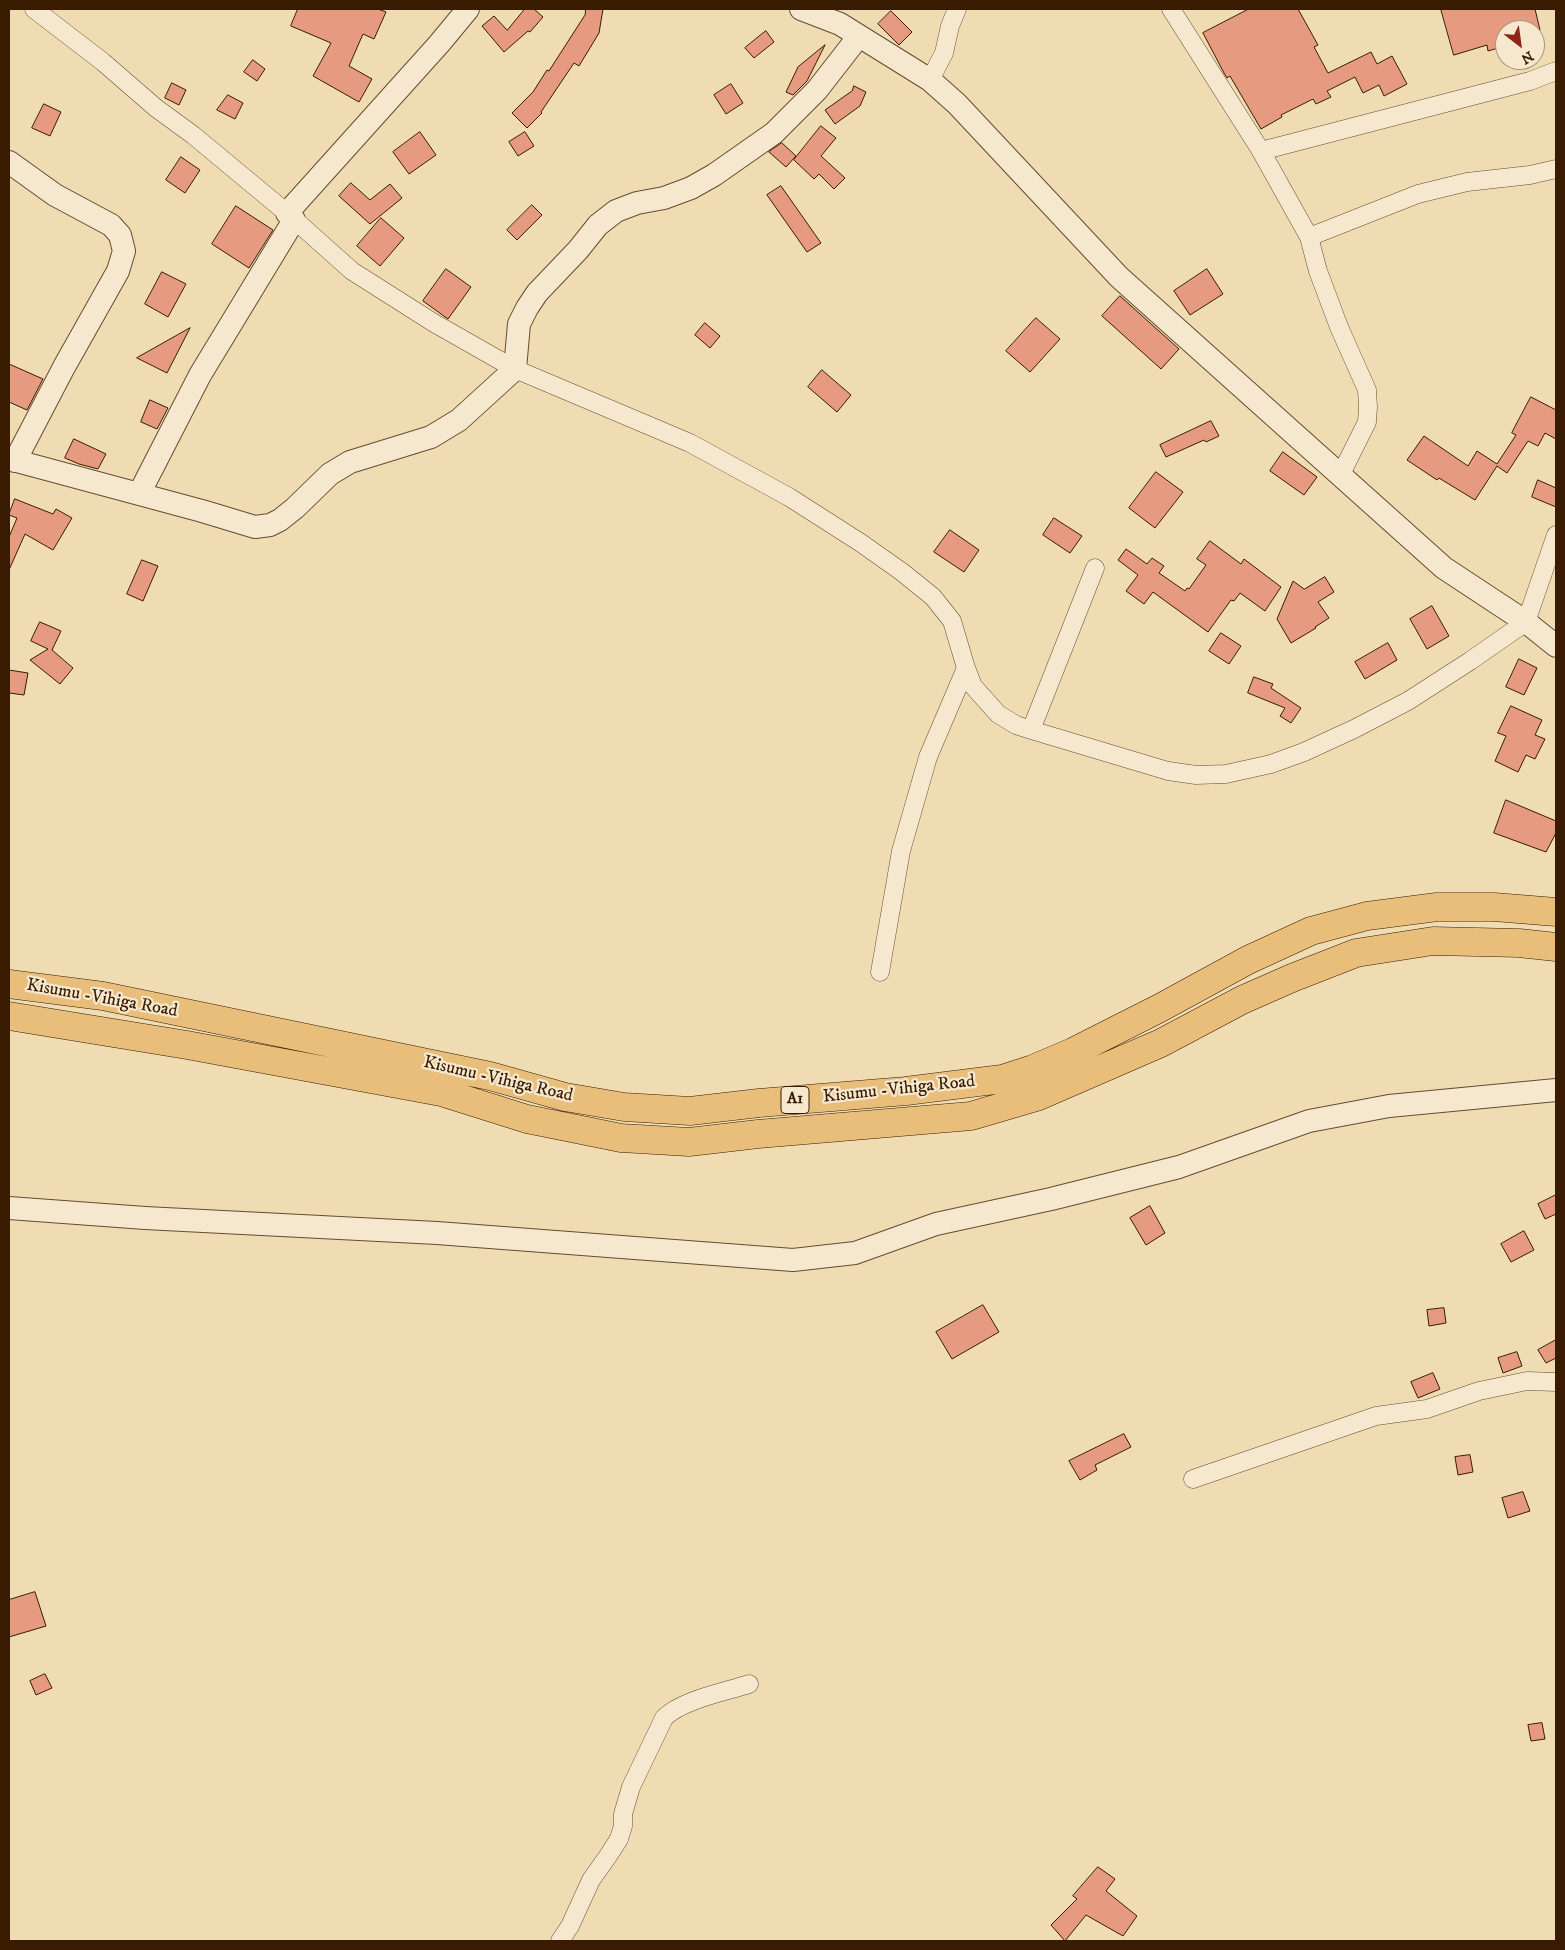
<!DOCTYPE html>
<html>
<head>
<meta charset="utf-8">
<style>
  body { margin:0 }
  #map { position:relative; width:1565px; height:1950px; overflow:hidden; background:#f0dcb3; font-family:"IM FELL DW Pica",serif }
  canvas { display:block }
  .frame { position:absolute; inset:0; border:10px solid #381b01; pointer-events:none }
  .north { position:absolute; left:1495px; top:20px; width:50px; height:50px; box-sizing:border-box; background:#f5e8ce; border:1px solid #a9967c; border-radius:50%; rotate:150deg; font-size:14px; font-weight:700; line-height:20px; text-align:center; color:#381b01 }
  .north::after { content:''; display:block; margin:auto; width:18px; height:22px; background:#8f2418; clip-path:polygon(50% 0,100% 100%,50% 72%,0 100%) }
</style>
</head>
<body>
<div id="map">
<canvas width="1565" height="1950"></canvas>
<div class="frame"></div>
<div class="north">N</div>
</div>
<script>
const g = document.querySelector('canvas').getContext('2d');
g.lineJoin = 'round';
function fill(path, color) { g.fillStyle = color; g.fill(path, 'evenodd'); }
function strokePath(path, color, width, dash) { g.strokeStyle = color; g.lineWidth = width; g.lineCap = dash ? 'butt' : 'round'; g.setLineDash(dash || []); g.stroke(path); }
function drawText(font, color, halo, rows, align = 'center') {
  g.font = font + ' "IM FELL DW Pica",serif'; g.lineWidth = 4.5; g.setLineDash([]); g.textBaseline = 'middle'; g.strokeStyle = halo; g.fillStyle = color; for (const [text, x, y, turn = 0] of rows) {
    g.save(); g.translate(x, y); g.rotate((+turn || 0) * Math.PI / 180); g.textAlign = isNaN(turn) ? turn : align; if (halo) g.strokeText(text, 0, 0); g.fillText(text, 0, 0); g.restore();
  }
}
const building = new Path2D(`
  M298 9H378L386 12 374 39 363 34 349 66 372 79 359 102 313 76 331 43 291 26Z
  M525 9H534L543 17 530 32 528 31 504 52 482 26 494 16 507 30Z
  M586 9H603L599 33 579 66 574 63 541 112 542 113 527 128 512 113 533 92 547 70 549 71 585 15Z
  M1249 9H1298L1318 45 1314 47 1328 73 1371 52 1377 64 1392 56 1407 84 1384 96 1379 85 1363 93 1355 77 1327 91 1331 97 1316 104 1313 99 1281 115 1282 117 1261 129 1230 76 1227 78 1224 73 1203 33Z
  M1441 9H1535L1540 30H1505V46L1488 51 1487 45 1454 55Z
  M891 11 912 32 899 45 878 24Z
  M766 31 774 42 754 58 745 48Z
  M825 45 807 81 793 95 786 92 798 67Z
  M253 60 265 69 257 81 244 72Z
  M172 83 186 90 179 105 165 98Z
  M731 84 743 103 726 114 714 95Z
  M854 86 866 92 860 106 835 124 825 110 852 91Z
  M228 95 243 103 235 119 217 110Z
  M44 104 61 112 50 136 32 128Z
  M821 126 836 138 821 156 845 178 834 189 819 174 814 179 794 160Z
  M420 132 436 155 409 174 393 152Z
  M525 132 534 146 518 156 509 142Z
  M782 143 796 156 786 167 769 152Z
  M181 157 200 170 185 193 166 180Z
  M351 183 370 200 390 184 402 198 370 224 339 196Z
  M781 186 821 243 807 252 767 195Z
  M532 205 542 215 517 240 507 230Z
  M236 206 273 230 249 268 212 244Z
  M381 218 404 238 380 266 357 246Z
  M446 269 471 287 448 319 423 301Z
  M1207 269 1223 294 1190 315 1174 291Z
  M162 272 186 284 168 317 145 304Z
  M1120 296 1179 349 1161 369 1102 316Z
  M1036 318 1060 339 1030 372 1006 351Z
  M705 323 720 336 710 348 695 335Z
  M190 328 167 373 137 358Z
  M9 364 43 379 27 410 9 402Z
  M822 370 851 395 837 412 808 387Z
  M1531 397 1556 410V439L1545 433 1538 446 1528 441 1507 473 1497 466 1475 500 1439 478 1437 480 1407 460 1424 436 1468 466 1477 451 1497 464 1516 435 1512 433Z
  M150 400 168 408 157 429 141 422Z
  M1211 421 1219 436 1206 442 1204 440 1166 457 1160 445Z
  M74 439 106 454 98 469 79 464 65 458Z
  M1283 452 1317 477 1304 495 1270 471Z
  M1156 472 1183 492 1155 528 1129 508Z
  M1538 480 1556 488V507L1532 497Z
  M15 499 53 514 56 509 72 518 53 550 25 534 9 570V537L17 518 9 515Z
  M1054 518 1082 536 1070 553 1043 535Z
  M950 530 979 550 964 572 934 552Z
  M1210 541 1241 564 1244 559 1281 587 1265 611 1240 593 1234 601 1231 600 1208 632 1153 592 1144 604 1126 591 1138 575 1118 560 1126 549 1147 564 1152 558 1164 566 1159 573 1185 591 1187 588 1189 589 1206 565 1197 559Z
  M142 560 158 566 143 601 127 594Z
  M1325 577 1334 592 1318 602 1329 618 1315 627 1316 628 1291 643 1277 619 1293 581 1304 589Z
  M1432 606 1449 636 1427 649 1410 619Z
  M40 622 61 631 52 650 73 668 60 684 30 660 48 649 31 641Z
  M1221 633 1241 646 1229 664 1209 651Z
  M1388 643 1397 660 1365 679 1355 662Z
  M1519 659 1537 668 1524 695 1506 687Z
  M9 670 28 673 24 695 9 693Z
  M1254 677 1273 684 1271 688 1301 708 1291 723 1280 716 1285 708 1248 693Z
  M1511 706 1542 720 1535 735 1545 739 1535 759 1526 755 1518 772 1495 761 1506 736 1498 733Z
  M1506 800 1556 821V833L1546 852 1494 833Z
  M1556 1195V1214L1545 1219 1538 1204Z
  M1150 1206 1165 1233 1146 1245 1130 1218Z
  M1524 1231 1534 1250 1511 1262 1501 1244Z
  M983 1305 999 1332 952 1359 936 1332Z
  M1444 1308 1446 1323 1429 1326 1427 1310Z
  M1556 1340V1358L1546 1363 1538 1350Z
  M1517 1352 1522 1366 1503 1373 1498 1358Z
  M1433 1373 1440 1389 1418 1398 1411 1382Z
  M1124 1434 1131 1447 1095 1465 1097 1470 1080 1480 1069 1461Z
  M1470 1455 1473 1472 1458 1475 1455 1457Z
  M1523 1492 1530 1511 1508 1518 1502 1498Z
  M35 1592 46 1626 9 1637V1600Z
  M45 1674 52 1688 36 1695 30 1681Z
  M1542 1723 1545 1739 1531 1741 1528 1725Z
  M1098 1867 1115 1879 1106 1891 1137 1916 1123 1936 1086 1915 1065 1941 1051 1925 1077 1899 1073 1896Z`);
const minor = new Path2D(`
  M34 9 103 62 156 108 193 135 287 213 352 271 434 323 515 369 690 443 789 497 861 543 902 572 933 597 952 621 966 668 973 686 998 714 1016 725 1031 730 1168 771 1196 775 1226 774 1271 764 1304 752 1354 729 1408 701 1470 661 1526 622 1556 535
  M1171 9 1261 151 1309 237 1318 271 1339 327 1367 390 1368 407 1367 422 1340 476
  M930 80 944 53 950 26 957 9
  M1261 151 1530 81 1556 71
  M1309 237 1418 194 1467 182 1530 175 1556 169
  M1031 730 1095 568
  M880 972 901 851 928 757 966 668
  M1193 1479 1376 1416 1427 1409 1479 1391 1527 1381 1556 1382
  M560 1941 570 1926 591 1880 608 1856 619 1839 623 1826V1814L631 1787 664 1718C681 1700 725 1692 749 1684`);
const tertiary = new Path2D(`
  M801 9 840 24 930 80 957 104 1119 277 1444 568 1526 622 1556 646
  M9 162 55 195 111 225 120 235 124 251 118 271 64 367 15 461
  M287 213 439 44 468 9
  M9 459 202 511 255 527 270 525 280 520 295 508 330 474 350 462 431 437 459 420 515 369 519 324 527 308 537 293 578 250 598 225 616 211 637 203 664 198 691 188 714 175 774 133 817 90 859 36
  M139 494 200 375 294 220
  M9 1208 145 1218 437 1233 793 1260 855 1253 936 1224 1051 1199 1179 1167 1309 1121 1389 1106 1556 1090`);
const trunk = new Path2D(`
  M9 984 103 996 490 1076 565 1097 624 1107 690 1111 759 1103 906 1091 1002 1079 1033 1069 1073 1052 1160 1008 1248 960 1311 931 1367 916 1437 907H1494L1556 912
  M9 1016 187 1045 441 1092 527 1119 621 1138 689 1142 758 1134 971 1116 1039 1096 1161 1043 1242 1000 1292 978 1356 953 1433 941 1519 943 1556 947`);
const shields = [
  [795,1100,28]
];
const shieldNames = [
  ["A1",795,1100]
];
const streetNames = [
  ["Kisumu -Vihiga Road",102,999,10],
  ["Kisumu -Vihiga Road",498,1080,13],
  ["Kisumu -Vihiga Road",899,1090,-6]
];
fill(building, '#e69b80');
strokePath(building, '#381b01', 1);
strokePath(minor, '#664b2e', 19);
strokePath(tertiary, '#664b2e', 24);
strokePath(trunk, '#381b01', 29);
strokePath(minor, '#f5e8ce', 18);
strokePath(tertiary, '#f5e8ce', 22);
strokePath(trunk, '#e8be7a', 28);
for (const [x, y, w] of shields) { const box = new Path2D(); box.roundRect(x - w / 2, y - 13.5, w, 27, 4); g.fillStyle = '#f5e8ce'; g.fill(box); strokePath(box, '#381b01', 1); }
drawText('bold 16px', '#381b01', null, shieldNames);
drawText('18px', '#381b01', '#f5e8ce', streetNames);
</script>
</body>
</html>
